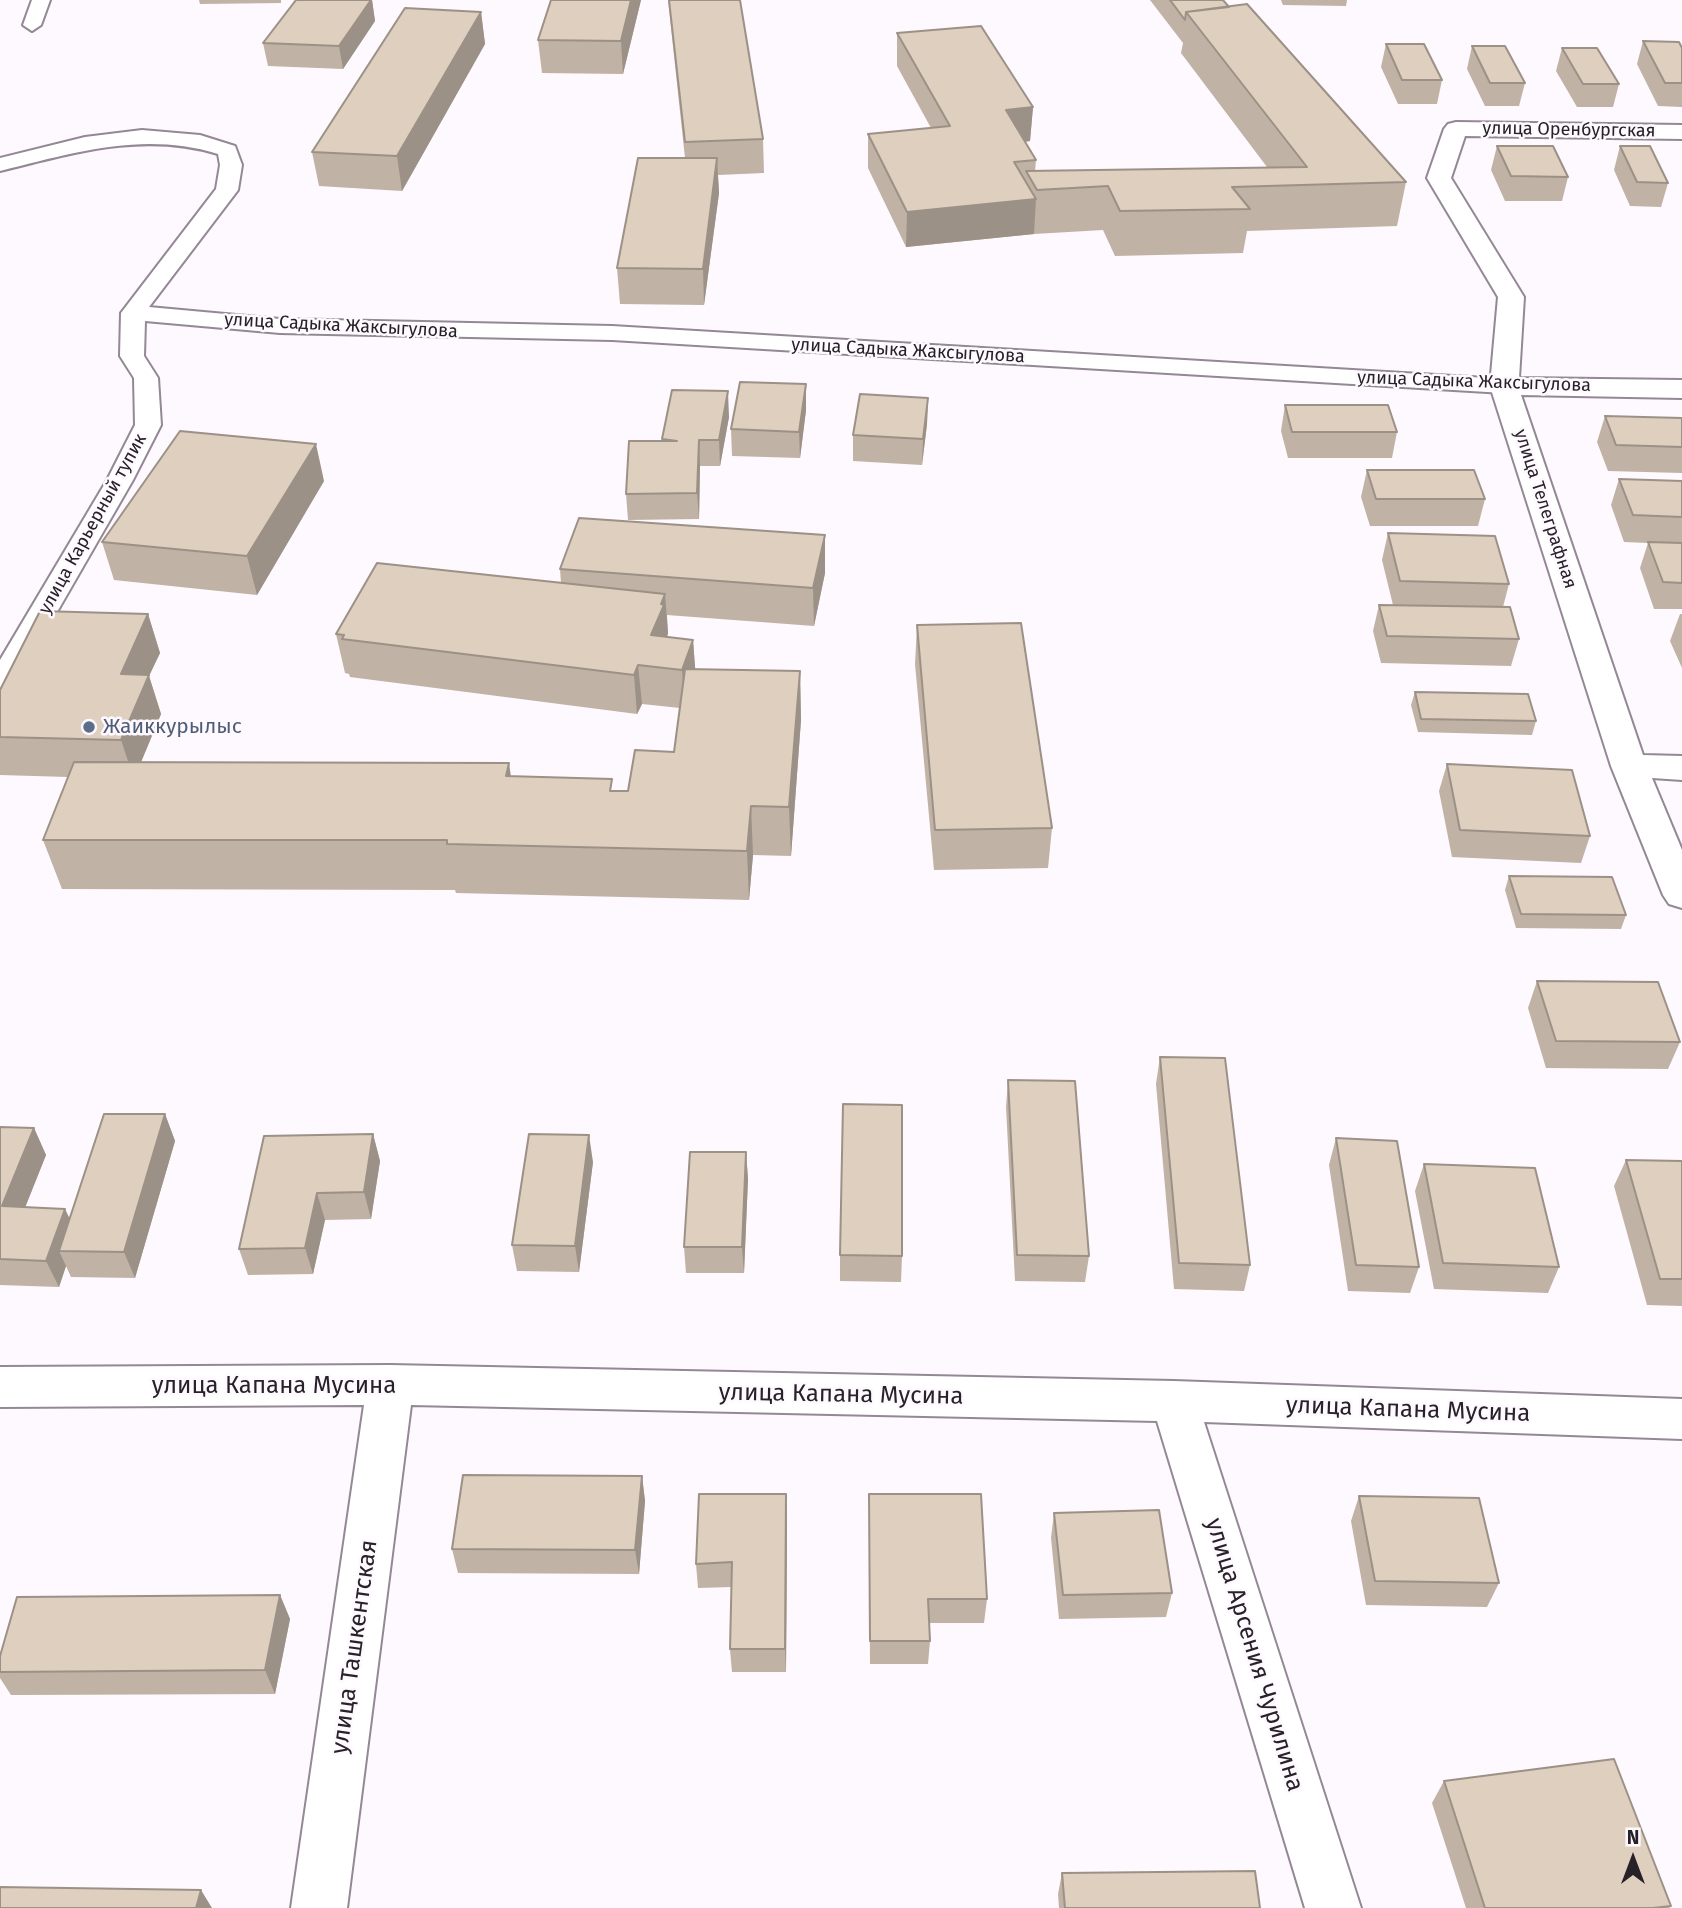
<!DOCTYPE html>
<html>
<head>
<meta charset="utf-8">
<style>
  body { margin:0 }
  #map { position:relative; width:1682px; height:1908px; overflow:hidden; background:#fef8ff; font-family:"Fira Sans",sans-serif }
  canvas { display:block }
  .north { position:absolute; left:1598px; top:1824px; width:70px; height:70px; -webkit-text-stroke:5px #fef8ff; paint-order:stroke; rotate:0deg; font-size:19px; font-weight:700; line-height:28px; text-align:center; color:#272128 }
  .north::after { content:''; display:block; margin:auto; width:24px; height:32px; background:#272128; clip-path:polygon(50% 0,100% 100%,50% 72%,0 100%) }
</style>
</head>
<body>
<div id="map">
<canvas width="1682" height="1908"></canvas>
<div class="north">N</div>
</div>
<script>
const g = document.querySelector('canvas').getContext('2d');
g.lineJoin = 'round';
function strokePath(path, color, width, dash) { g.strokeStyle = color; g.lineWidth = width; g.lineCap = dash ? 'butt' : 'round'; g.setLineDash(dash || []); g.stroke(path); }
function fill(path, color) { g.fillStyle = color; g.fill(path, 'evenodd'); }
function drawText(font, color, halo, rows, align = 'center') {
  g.font = font + ' "Fira Sans",sans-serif'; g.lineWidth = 5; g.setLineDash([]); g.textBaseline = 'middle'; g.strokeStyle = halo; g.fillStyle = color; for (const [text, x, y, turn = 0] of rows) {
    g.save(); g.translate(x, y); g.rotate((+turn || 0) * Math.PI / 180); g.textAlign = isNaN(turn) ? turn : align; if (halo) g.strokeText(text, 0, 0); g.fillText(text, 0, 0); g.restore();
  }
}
const service = new Path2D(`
  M32 0H50L41 25 32 31 23 25Z
  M142 130 200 135 235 146 242 165 238 190 149 307 280 319 612 326 1504 379 1513 381 1516 386 1513 391 1504 393 612 340 280 333 145 321 144 356 158 378 161 425 133 480 15 685 10 691 0 694V660L107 480 135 425 134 378 120 356 121 313 216 189 220 165 218 154C143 131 74 153 0 171V158L85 137Z`);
const minor = new Path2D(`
  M1456 122 1682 125V139L1465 136 1451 178 1524 297 1519 378 1682 380V398L1521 395 1643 755 1682 756V780L1652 778 1682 850V908L1669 904 1663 895 1611 766 1490 386 1498 297 1427 178 1444 129 1448 124Z
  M390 1365 1174 1381 1682 1399V1439L1204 1422 1361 1908H1305L1157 1421 411 1405 347 1908H291L364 1405 0 1407V1367Z`);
const wall = new Path2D(`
  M199 0H281V3L200 4Z
  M296 0H372L375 21 343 69 268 66 263 43Z
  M641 0 623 74 542 73 538 40Z
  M668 0H740L763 139 764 173 718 175 719 193 704 305 620 304 617 268 685 158Z
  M1150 0H1223L1406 182 1397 226 1247 231 1243 253 1115 256 1103 230 1034 234 906 247 868 168V134L931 128 897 66V33L1033 107 1030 141 1025 142 1036 160 1035 171 1267 167 1181 53 1183 43Z
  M1281 0H1347L1346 6 1283 5Z
  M481 12 485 44 402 191 319 186 312 152Z
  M1643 41 1682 48V107L1658 106 1637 64Z
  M1386 44 1442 80 1437 104H1398L1381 67Z
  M1472 46 1525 83 1519 106H1485L1467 69Z
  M1562 48 1619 84 1613 107H1577L1556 71Z
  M1497 146 1568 177 1562 201H1505L1491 170Z
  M1620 146 1668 183 1661 207 1630 206 1614 170Z
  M928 398 927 424 922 465 853 461V435Z
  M1285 405 1397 432 1392 458H1288L1281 431Z
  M806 410 800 458 732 456 731 429Z
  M1605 416 1682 418V473L1608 471 1597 442Z
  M729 417 720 466H700L699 519 628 520 626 494 662 441V439Z
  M1367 470 1485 499 1478 526H1370L1361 497Z
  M1619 479 1682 481V609H1654L1640 568 1648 543 1624 542 1611 505Z
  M324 481 257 595 114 580 102 542Z
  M1388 533 1509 584 1503 607 1519 639 1511 666 1381 663 1373 631 1379 605H1393L1382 560Z
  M560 569 825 573 814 626 667 615 668 633 667 637 693 640 695 669 800 671 801 720 791 856 753 855 749 900 456 893 455 890 62 889 43 840 68 777 0 775V690L148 614 160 653 149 676 161 714 141 762 511 776 613 791H628L674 752 680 708 642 704 637 714 350 677 349 674 345 673 336 634 561 583Z
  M1680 614H1682V668L1670 641Z
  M917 625 1052 828 1048 868 934 870 915 664Z
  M1415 692 1536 721 1532 735 1418 732 1411 705Z
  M1447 764 1590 836 1581 863 1452 857 1439 791Z
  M1509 876 1626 915 1621 929 1516 928 1505 890Z
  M1537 981 1680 1042 1668 1069 1546 1068 1528 1008Z
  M1160 1057 1250 1265 1244 1291 1174 1289 1156 1084Z
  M1008 1080 1089 1256 1085 1282 1015 1281 1006 1107Z
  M165 1114 175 1141 135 1278 71 1277 66 1266 59 1287 0 1285V1127L34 1128 46 1155 25 1207 65 1209 70 1219Z
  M373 1134 380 1161 371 1219 325 1220 313 1274 248 1275 239 1249Z
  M1336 1138 1419 1267 1410 1293 1348 1291 1329 1165Z
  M746 1152 748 1179 744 1273H686L684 1247Z
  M1626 1160 1682 1161V1306L1647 1305 1614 1186Z
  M593 1162 579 1272 517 1271 512 1245Z
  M1424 1164 1559 1267 1548 1293 1434 1289 1415 1191Z
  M840 1255 902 1256 901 1282 840 1281Z
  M642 1476 645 1501 639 1574 458 1573 452 1549Z
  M869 1494 987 1599 984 1623H929L930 1641 928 1664H870Z
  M1359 1496 1499 1583 1487 1607 1366 1605 1351 1521Z
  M1054 1513 1172 1593 1166 1617 1059 1619 1051 1538Z
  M787 1519 786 1672H732L730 1649 732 1587 698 1588 696 1564Z
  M280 1595 290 1619 275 1694 11 1695 0 1678V1656Z
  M1444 1781 1671 1906 1669 1908H1466L1432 1803Z
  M1062 1873 1260 1908H1059L1058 1894Z`);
const shadedWall = new Path2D(`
  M371 0H372L375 21 343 69 339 46Z
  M631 0H641L623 74 621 41Z
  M481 12 485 44 402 191 397 156Z
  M1033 107 1030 141 1004 144 1006 110Z
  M717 158 719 193 704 305 703 269Z
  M1036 199 1034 234 906 247 907 212Z
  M806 384V410L800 458 799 432Z
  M728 391 729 417 720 466 719 440Z
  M928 398 927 424 922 465 923 439Z
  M699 440 700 466 699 519 697 493Z
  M316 444 324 481 257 595 247 556Z
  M825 535V573L814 626 813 588Z
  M665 594 668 633 667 637 651 635Z
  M148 614 160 653 149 676 161 714 134 779 121 740V674Z
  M693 640 696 679 685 709 682 670Z
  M638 665 642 704 637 714 634 675Z
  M800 671 801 720 791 856 789 807Z
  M509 763 516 812 506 776Z
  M751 806 753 855 749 900 747 851Z
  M165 1114 175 1141 135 1278 124 1252Z
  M34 1128 46 1155 15 1233 2 1206Z
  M373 1134 380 1161 371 1219 364 1192Z
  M589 1135 593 1162 579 1272 575 1246Z
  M746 1152 748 1179 744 1273 742 1247Z
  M317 1193 325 1220 313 1274 305 1248Z
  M65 1209 77 1236 59 1251 66 1266 59 1287 46 1261Z
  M642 1476 645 1501 639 1574 635 1550Z
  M786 1494 787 1519 786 1672 785 1649Z
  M280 1595 290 1619 275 1694 265 1670Z
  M201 1890 212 1908H196Z`);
const building = new Path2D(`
  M296 0H371L339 46 263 43Z
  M551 0H631L621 41 538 40Z
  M669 0H740L763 139 685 142Z
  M1170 0H1223L1229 7 1186 12 1185 20Z
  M1247 4 1406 182 1232 187 1250 209 1120 211 1108 186 1037 190 1026 171 1307 167 1186 12Z
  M405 8 481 12 397 156 312 152Z
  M981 26 1033 107 1006 110 1036 160 1014 162 1036 199 907 212 868 134 950 126 897 33Z
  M1643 41 1679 42 1682 48V83H1665Z
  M1386 44H1424L1442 80H1402Z
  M1472 46H1505L1525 83H1490Z
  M1562 48H1597L1619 84H1583Z
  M1497 146H1553L1568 177 1511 176Z
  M1620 146H1650L1668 183 1637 182Z
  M638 158H717L703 269 617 268Z
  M740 382 806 384 799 432 731 429Z
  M672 390 728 391 719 440H699L697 493 626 494 629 441H677L662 439Z
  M860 394 928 398 923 439 853 435Z
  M1285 405H1388L1397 432H1292Z
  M1605 416 1682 418V447L1616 445Z
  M180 431 316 444 247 556 102 542Z
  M1367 470H1474L1485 499H1376Z
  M1619 479 1682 481V517L1633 515Z
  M579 518 825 535 813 588 560 569Z
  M1388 533 1495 536 1509 584 1400 581Z
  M1648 542 1682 543V583L1663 582Z
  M377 563 665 594 661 604 664 605 651 635 693 640 682 670 638 665 634 675 342 639 344 635 336 634Z
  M1379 605 1510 607 1519 639 1387 636Z
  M40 611 148 614 121 674 149 675 121 740 0 737V690Z
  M1021 623 1052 828 935 830 917 625Z
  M685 669 800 671 789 807 751 806 747 851 447 844V840H43L74 762 509 763 506 776 612 779 610 791H628L635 750 674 752Z
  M1415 692 1528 694 1536 721 1421 719Z
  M1447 764 1572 770 1590 836 1460 830Z
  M1509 876 1612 877 1626 915 1521 914Z
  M1537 981 1658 982 1680 1042 1556 1041Z
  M1160 1057 1225 1058 1250 1265 1179 1263Z
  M1008 1080 1075 1081 1089 1256 1017 1255Z
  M843 1104 902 1105V1256L840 1255Z
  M104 1114H165L124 1252 59 1251Z
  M0 1127 34 1128 2 1206 65 1209 46 1261 0 1259Z
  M373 1134 364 1192 317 1193 305 1248 239 1249 264 1136Z
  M529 1134 589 1135 575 1246 512 1245Z
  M1336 1138 1397 1141 1419 1267 1356 1265Z
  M690 1152H746L742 1247H684Z
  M1626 1160 1682 1161V1279H1660Z
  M1424 1164 1535 1168 1559 1267 1443 1263Z
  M463 1475 642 1476 635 1550 452 1549Z
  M699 1494H786L785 1649H730L732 1562 696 1564Z
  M869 1494H981L987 1599H928L930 1641H870Z
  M1359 1496 1479 1498 1499 1583 1375 1581Z
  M1159 1510 1172 1593 1063 1595 1054 1513Z
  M280 1595 265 1670 0 1672V1656L17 1597Z
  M1614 1759 1671 1906 1653 1908H1485L1444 1781Z
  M1255 1871 1260 1908H1065L1062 1873Z
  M0 1887 201 1890 196 1908H0Z`);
const markers = [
  [89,727,7,"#5c6f8a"]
];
const farStreetnames = [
  ["улица Оренбургская",1569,130,1],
  ["улица Садыка Жаксыгулова",341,326,3],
  ["улица Садыка Жаксыгулова",908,351,3],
  ["улица Садыка Жаксыгулова",1474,382,2],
  ["улица Телеграфная",1545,509,72],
  ["улица Карьерный тупик",93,524,-61]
];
const serviceNames = [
  ["Жаиккурылыс",103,727]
];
const nearStreetnames = [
  ["улица Капана Мусина",274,1386],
  ["улица Капана Мусина",841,1395,1],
  ["улица Капана Мусина",1408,1410,2],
  ["улица Ташкентская",355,1647,-82],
  ["улица Арсения Чурилина",1254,1655,73]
];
strokePath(service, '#948796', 4);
strokePath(minor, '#948796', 4);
fill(service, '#fff');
fill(minor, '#fff');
fill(wall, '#c0b2a4');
fill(shadedWall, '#9c9186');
fill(building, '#dfcfbf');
strokePath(building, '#9c9186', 2);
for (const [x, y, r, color] of markers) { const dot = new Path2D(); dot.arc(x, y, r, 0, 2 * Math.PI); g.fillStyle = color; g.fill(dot); strokePath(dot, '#fef8ff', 2.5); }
drawText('18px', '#272128', '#fef8ff', farStreetnames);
drawText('21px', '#4e5e75', '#fef8ff', serviceNames, 'left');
drawText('24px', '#272128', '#fef8ff', nearStreetnames);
</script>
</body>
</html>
